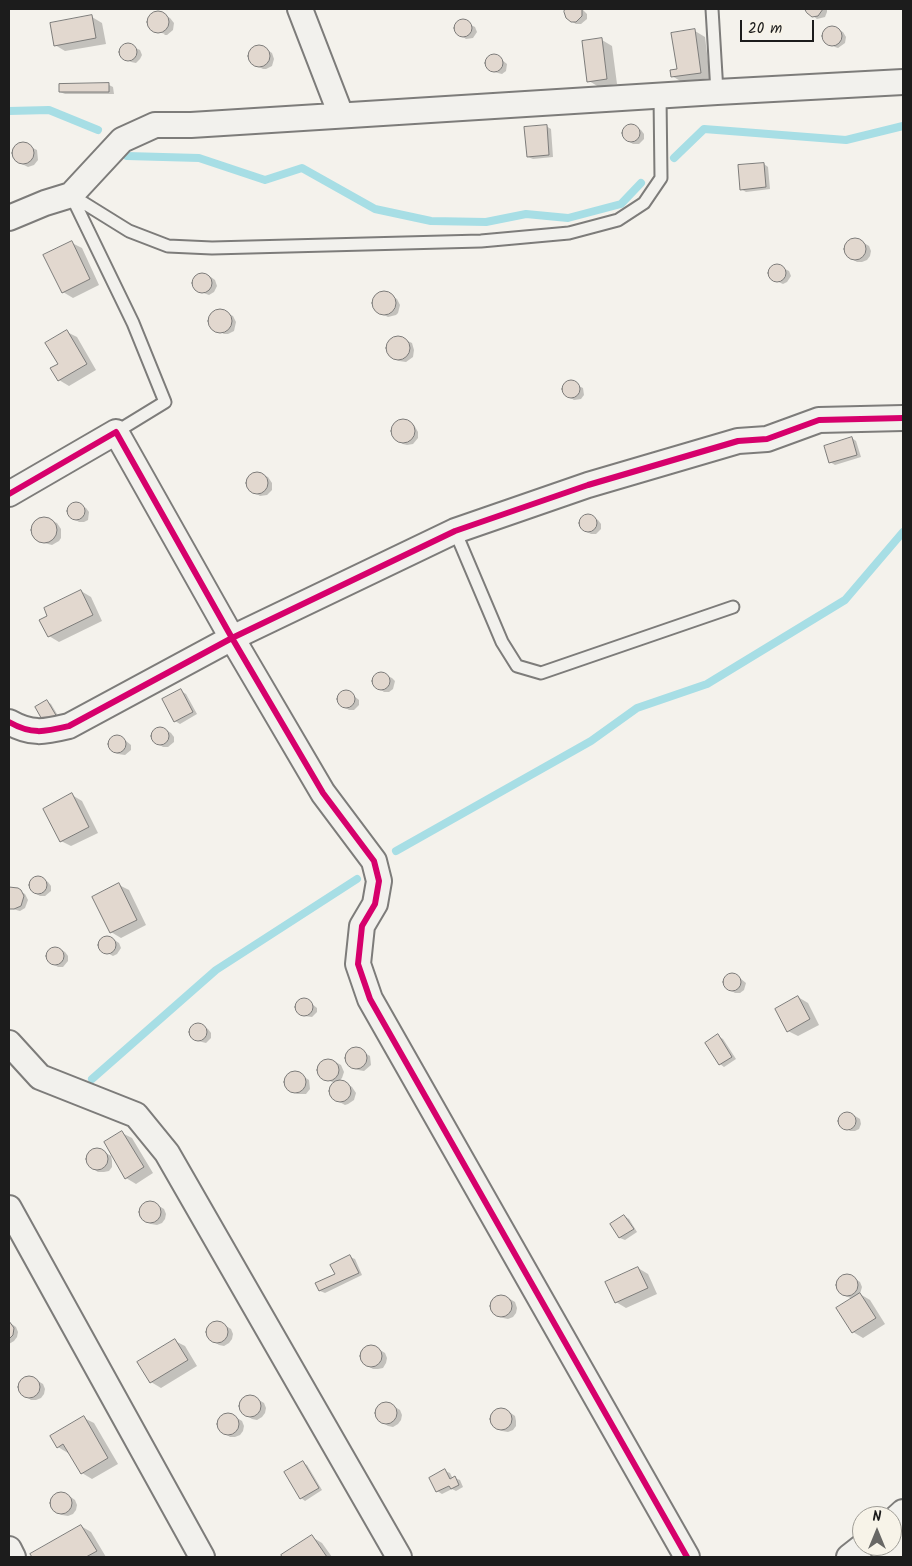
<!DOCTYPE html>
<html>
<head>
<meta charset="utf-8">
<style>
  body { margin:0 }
  #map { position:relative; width:912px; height:1566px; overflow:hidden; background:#f4f2ec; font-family:Kalam,sans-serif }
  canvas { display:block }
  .frame { position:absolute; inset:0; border:10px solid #1c1c1c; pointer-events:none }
  .north { position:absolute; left:852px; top:1506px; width:50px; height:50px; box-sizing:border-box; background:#f7f3e8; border:1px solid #9f9d96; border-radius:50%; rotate:0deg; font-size:14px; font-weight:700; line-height:20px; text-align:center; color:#1c1c1c }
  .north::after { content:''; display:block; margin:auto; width:18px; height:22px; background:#686765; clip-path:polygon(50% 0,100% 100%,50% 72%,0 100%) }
  .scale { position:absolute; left:740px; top:20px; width:74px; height:22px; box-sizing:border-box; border:2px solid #1c1c1c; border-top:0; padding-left:6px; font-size:15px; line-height:18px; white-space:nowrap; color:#1c1c1c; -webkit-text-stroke:4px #f7f3e8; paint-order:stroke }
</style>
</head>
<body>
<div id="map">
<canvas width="912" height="1566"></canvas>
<div class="frame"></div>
<div class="north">N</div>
<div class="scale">20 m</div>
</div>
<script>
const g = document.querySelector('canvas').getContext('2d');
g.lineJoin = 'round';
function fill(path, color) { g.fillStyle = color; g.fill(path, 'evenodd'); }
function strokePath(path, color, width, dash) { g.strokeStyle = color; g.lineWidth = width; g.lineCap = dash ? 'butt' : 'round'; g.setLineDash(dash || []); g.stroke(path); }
const shadow = new Path2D(`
  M566 9H582L587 14V19L581 24H576L571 21Z
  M807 9H827V12L825 17 817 19 808 12Z
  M158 12 170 18 174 23 173 30 167 35H164L165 34 152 30 148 22 152 14Z
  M92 17 102 23 106 44 65 51 55 45Z
  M463 21 475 27 477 32 473 38 466 39 456 32 455 27 458 22Z
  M832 27 843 32 846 37 845 43 838 48 835 47 825 41 823 36 825 31Z
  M695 31 705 37 710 78 682 82 672 76 678 70Z
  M602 40 612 46 617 84 599 87 589 81Z
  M127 44 140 50 142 55 140 59 136 63 131 62 126 59 121 53 123 46Z
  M258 46H261L272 53 274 59 272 66 266 69H263L251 63 249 57 252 48Z
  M491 55H496L507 64 506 71 502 74 494 72 489 69 486 64 487 59Z
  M109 85 113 87 114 94H65L60 92Z
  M546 126 551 129 553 157 533 159 528 157Z
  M628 126 636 127 641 130 644 134V139L639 144H633L624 138 623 132Z
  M22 143 37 150 38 160 34 165 28 167 16 161 13 152 16 146Z
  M764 164 768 167 770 189 746 192 741 189Z
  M854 239 859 240 869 246 871 251 870 256 867 260 862 262H857L847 256 845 251 846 245 849 241Z
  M72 243 82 248 99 285 73 298 63 292Z
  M777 265 789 271 791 276 787 282 783 284 772 279 769 271 772 266Z
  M202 274 208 275 215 280 217 286 214 292 209 295 198 291 193 284 194 278Z
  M385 292 397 299 400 305 398 313 396 315 388 317 376 311 374 308V298L378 293Z
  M221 310 233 316 236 322 234 331 228 334H224L213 328 210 321 212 314Z
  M67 332 77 337 96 370 69 386 59 380V365Z
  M396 337H399L412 343 414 350 413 357 406 362 399 361 394 358 390 356 387 349 390 340Z
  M570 382 583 388 584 395 581 399 574 400 564 394 563 388 566 383Z
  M398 422 408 423 414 425 418 432V438L413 444 407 445 403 444 393 436 392 429Z
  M852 438 856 441 861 457 835 465 830 462Z
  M256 472 268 477 272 483V490L267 495 260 496 249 489 247 480 251 475Z
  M76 503 86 508 89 512 88 520 84 522H79L74 519 68 513 69 508Z
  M585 516 593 517 598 520 601 524V529L596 534H591L585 531 580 525 581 520Z
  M44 518 57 523 61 529V538L59 541 52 545 44 543 38 540 35 537 32 530 34 523Z
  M81 591 91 597 102 621 59 642 49 636Z
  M379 673H381L392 678 395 681 393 689 389 692H384L374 685V677Z
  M181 691 186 694 197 714 180 724 175 721Z
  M343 692H349L359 700V705L354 710H349L339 704 338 698Z
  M47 701 51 704 60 719 36 707Z
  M158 729 166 730 171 733 174 737V742L168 747H163L158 744 153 738V733Z
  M120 736 131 745V750L125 755 118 754 112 751 110 746V740L114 737Z
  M72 795 82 801 98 833 71 846 61 841Z
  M35 877 43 879 48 882 51 886V891L45 896H40L35 893 30 886V881Z
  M119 885 129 890 146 925 121 938 111 932Z
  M11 888H14L25 894 28 900 25 908 20 911 9 908V889Z
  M110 937 119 943 121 948 117 954 113 956 100 949 99 944 102 939Z
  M52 948 60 949 65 952 68 956V961L63 967H58L53 964 47 957 48 952Z
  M730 974H735L746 983 744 990 740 993H735L730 990 725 983V978Z
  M798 997 808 1003 819 1025 798 1036 788 1031Z
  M306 999 317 1008V1012L312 1017 304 1016 299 1013 296 1008 297 1003 301 1000Z
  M195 1025 203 1026 208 1029 211 1033V1038L206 1043 198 1041 193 1038 190 1034 191 1028Z
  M718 1036 723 1039 736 1059 724 1067 720 1064Z
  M356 1048 370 1056 371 1065 364 1071 358 1070 347 1063 346 1056 350 1050Z
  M326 1060H332L341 1065 344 1072 342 1078 338 1082H344L352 1087 356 1093 354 1100 348 1104 345 1105 334 1099 330 1094 332 1085 335 1083 322 1078 318 1072 320 1063Z
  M296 1072 309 1080 310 1089 306 1094H297L286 1086 285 1080 289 1074Z
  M845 1113H850L860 1119 861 1124 859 1129 855 1131H850L841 1125 839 1120 841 1116Z
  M122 1133 132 1138 153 1173 136 1184 126 1178Z
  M96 1150H101L111 1156 112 1161V1167L109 1171 104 1172H98L89 1166 87 1161 88 1155 91 1151Z
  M148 1202 154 1203 164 1209 166 1214 165 1219 162 1223 157 1225 151 1224 142 1218 140 1213 141 1208 144 1204Z
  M624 1216 629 1219 637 1232 625 1240 620 1238 612 1225Z
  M350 1257 355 1259 362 1275 325 1293 320 1291 317 1284 336 1274Z
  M638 1268 648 1274 657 1294 626 1308 616 1302Z
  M845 1276H851L860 1282 862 1287 860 1294 870 1300 885 1324 863 1338 853 1332V1299L843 1295 839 1292 837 1287V1282L840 1277Z
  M500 1296H505L515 1302 517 1308 516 1313 513 1317 508 1319 503 1318 493 1312 491 1307 492 1302 495 1297Z
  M9 1322 16 1327 18 1332 17 1337 14 1341 9 1344Z
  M216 1322 221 1323 231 1329 233 1334 232 1339 229 1343 224 1346 219 1345 209 1338 207 1334 208 1329 211 1325Z
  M175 1341 185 1346 197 1366 161 1388 151 1382Z
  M370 1346 375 1347 385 1353 387 1358 386 1363 383 1368 378 1369H373L363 1363 361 1358 362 1352 365 1348Z
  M28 1377 33 1378 43 1384 45 1389 44 1394 41 1398 36 1400H31L21 1393 19 1388 20 1383 23 1379Z
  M249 1396 254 1397 264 1403 266 1408 265 1413 262 1417 257 1420 252 1419 242 1412 240 1408 241 1403 244 1398Z
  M385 1403 390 1404 400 1410 402 1415 401 1420 398 1424 393 1427 388 1426 378 1419 376 1415 377 1410 380 1405Z
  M499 1409H505L515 1416 516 1421V1426L513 1430 508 1432 502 1431 493 1425 491 1420 492 1415 495 1411Z
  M227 1414 232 1415 242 1421 244 1426 243 1431 240 1435 235 1437H230L220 1430 218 1425 219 1420 222 1416Z
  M84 1418 94 1423 118 1464 92 1479 82 1473 69 1452 68 1453 58 1447Z
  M303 1463 307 1465 322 1490 305 1501 301 1498Z
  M445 1471 450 1473 453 1479 455 1478 460 1480 463 1487 456 1491 452 1489 442 1494 437 1491Z
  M59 1493H65L75 1500 77 1505 76 1510 73 1514 68 1516 62 1515 53 1509 51 1504 52 1499 55 1495Z
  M81 1526 91 1532 106 1557H33L32 1555Z
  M312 1537 322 1543 332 1557H284L283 1556Z`);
const stream = new Path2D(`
  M9 111 49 110 98 130
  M127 156 199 158 265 180 302 168 375 209 431 221 486 222 526 214 568 218 621 204 641 183
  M674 158 704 129 846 140 903 126
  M396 851 591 741 637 708 707 684 845 600 903 532
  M92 1079 216 970 357 879`);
const building = new Path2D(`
  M565 9H582V16L576 22H571L566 18 564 12Z
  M805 9H823L818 16 812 17 807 13Z
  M147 22a11 11 0 1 1 22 0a11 11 0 1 1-22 0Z
  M92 15 96 38 54 46 50 23Z
  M454 28a9 9 0 1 1 18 0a9 9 0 1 1-18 0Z
  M822 36a10 10 0 1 1 20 0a10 10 0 1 1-20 0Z
  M695 29 701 73 671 77 670 70 677 69 671 33Z
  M602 38 607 79 587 82 582 41Z
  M119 52a9 9 0 1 1 18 0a9 9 0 1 1-18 0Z
  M248 56a11 11 0 1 1 22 0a11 11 0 1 1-22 0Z
  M485 63a9 9 0 1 1 18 0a9 9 0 1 1-18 0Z
  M109 83V92H59V84Z
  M622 133a9 9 0 1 1 18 0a9 9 0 1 1-18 0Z
  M547 125 549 155 527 157 524 127Z
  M12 153a11 11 0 1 1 22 0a11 11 0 1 1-22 0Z
  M764 163 766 187 740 190 738 165Z
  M844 249a11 11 0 1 1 22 0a11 11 0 1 1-22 0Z
  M72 241 90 279 62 293 43 255Z
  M768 273a9 9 0 1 1 18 0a9 9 0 1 1-18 0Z
  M192 283a10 10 0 1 1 20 0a10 10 0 1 1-20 0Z
  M372 303a12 12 0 1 1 24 0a12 12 0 1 1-24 0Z
  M208 321a12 12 0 1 1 24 0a12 12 0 1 1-24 0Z
  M67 330 87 364 58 381 50 368 58 364 45 343Z
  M386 348a12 12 0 1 1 24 0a12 12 0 1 1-24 0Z
  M562 389a9 9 0 1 1 18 0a9 9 0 1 1-18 0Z
  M391 431a12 12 0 1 1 24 0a12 12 0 1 1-24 0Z
  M852 437 857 455 829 463 824 446Z
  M246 483a11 11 0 1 1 22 0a11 11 0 1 1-22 0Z
  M67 511a9 9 0 1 1 18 0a9 9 0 1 1-18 0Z
  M579 523a9 9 0 1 1 18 0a9 9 0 1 1-18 0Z
  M31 530a13 13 0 1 1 26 0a13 13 0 1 1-26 0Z
  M81 590 93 615 48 637 39 620 47 616 44 608Z
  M372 681a9 9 0 1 1 18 0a9 9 0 1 1-18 0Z
  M181 689 193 712 174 722 162 699Z
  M337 699a9 9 0 1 1 18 0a9 9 0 1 1-18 0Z
  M47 700 57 717 44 723 35 707Z
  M151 736a9 9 0 1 1 18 0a9 9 0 1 1-18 0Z
  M108 744a9 9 0 1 1 18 0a9 9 0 1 1-18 0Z
  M72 793 89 827 60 842 43 809Z
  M29 885a9 9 0 1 1 18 0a9 9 0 1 1-18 0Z
  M119 883 137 920 110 933 92 897Z
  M9 887 18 888 21 890 24 896 21 906 14 909H9Z
  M98 945a9 9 0 1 1 18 0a9 9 0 1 1-18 0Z
  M46 956a9 9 0 1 1 18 0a9 9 0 1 1-18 0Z
  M723 982a9 9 0 1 1 18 0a9 9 0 1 1-18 0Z
  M798 996 810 1019 787 1032 775 1009Z
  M295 1007a9 9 0 1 1 18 0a9 9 0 1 1-18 0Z
  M189 1032a9 9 0 1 1 18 0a9 9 0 1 1-18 0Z
  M718 1034 732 1057 719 1065 705 1043Z
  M345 1058a11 11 0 1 1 22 0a11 11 0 1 1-22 0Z
  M317 1070a11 11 0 1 1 22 0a11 11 0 1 1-22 0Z
  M284 1082a11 11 0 1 1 22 0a11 11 0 1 1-22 0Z
  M329 1091a11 11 0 1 1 22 0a11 11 0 1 1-22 0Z
  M838 1121a9 9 0 1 1 18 0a9 9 0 1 1-18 0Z
  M122 1131 144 1167 125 1179 104 1142Z
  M86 1159a11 11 0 1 1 22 0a11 11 0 1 1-22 0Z
  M139 1212a11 11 0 1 1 22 0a11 11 0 1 1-22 0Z
  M624 1215 634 1229 619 1238 610 1224Z
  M350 1255 359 1273 319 1291 315 1283 335 1274 330 1265Z
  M638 1267 648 1288 615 1303 605 1282Z
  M836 1285a11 11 0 1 1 22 0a11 11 0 1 1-22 0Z
  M860 1293 876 1318 852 1333 836 1308Z
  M490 1306a11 11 0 1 1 22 0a11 11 0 1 1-22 0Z
  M206 1332a11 11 0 1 1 22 0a11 11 0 1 1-22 0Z
  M9 1321 14 1328 13 1335 9 1339Z
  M175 1339 188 1360 150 1383 137 1362Z
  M360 1356a11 11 0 1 1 22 0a11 11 0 1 1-22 0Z
  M18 1387a11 11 0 1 1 22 0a11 11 0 1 1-22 0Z
  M239 1406a11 11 0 1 1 22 0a11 11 0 1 1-22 0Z
  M375 1413a11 11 0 1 1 22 0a11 11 0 1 1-22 0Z
  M490 1419a11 11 0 1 1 22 0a11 11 0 1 1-22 0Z
  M217 1424a11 11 0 1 1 22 0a11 11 0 1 1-22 0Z
  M84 1416 108 1458 81 1474 63 1444 57 1448 50 1436Z
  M303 1461 319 1488 300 1499 284 1472Z
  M445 1469 450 1479 455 1476 459 1485 451 1489 449 1486 436 1492 429 1478Z
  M50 1503a11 11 0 1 1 22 0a11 11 0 1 1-22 0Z
  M81 1525 97 1551 86 1557H32L30 1554Z
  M312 1535 327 1557H282L281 1555Z`);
const lane = new Path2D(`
  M712 9 717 92
  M116 432 165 402 133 323 71 195 129 231 168 246 212 248 481 241 569 233 618 220 644 203 661 178 660 96
  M455 531 502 642 517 666 541 673 733 607`);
const street = new Path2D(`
  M300 9 341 115
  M9 218 45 203 71 195 122 140 155 125H191L717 92 903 82
  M9 494 116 432 232 638 323 793 374 861 379 881 375 904 362 926 358 964 370 999 687 1557
  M9 722C32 735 44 732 69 726L232 638 455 531 588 485 738 441 767 439 819 420 903 418
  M9 1043 40 1077 136 1115 167 1153 399 1557
  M9 1208 202 1557
  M892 1522 903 1512
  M9 1549 13 1557
  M849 1557 863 1546`);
const cycleway = new Path2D(`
  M9 494 116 432 232 638 323 793 374 861 379 881 375 904 362 926 358 964 370 999 687 1557
  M9 722C32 735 44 732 69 726L232 638 455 531 588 485 738 441 767 439 819 420 903 418`);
fill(shadow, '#0003');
strokePath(stream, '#a7dee5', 8);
fill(building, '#e2d8cf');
strokePath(building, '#7d7c7a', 1);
strokePath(lane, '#7d7c7a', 15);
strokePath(street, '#7d7c7a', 28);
strokePath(lane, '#f2f1ed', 11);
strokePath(street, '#f2f1ed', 24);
strokePath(cycleway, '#d6006c', 6);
</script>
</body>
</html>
